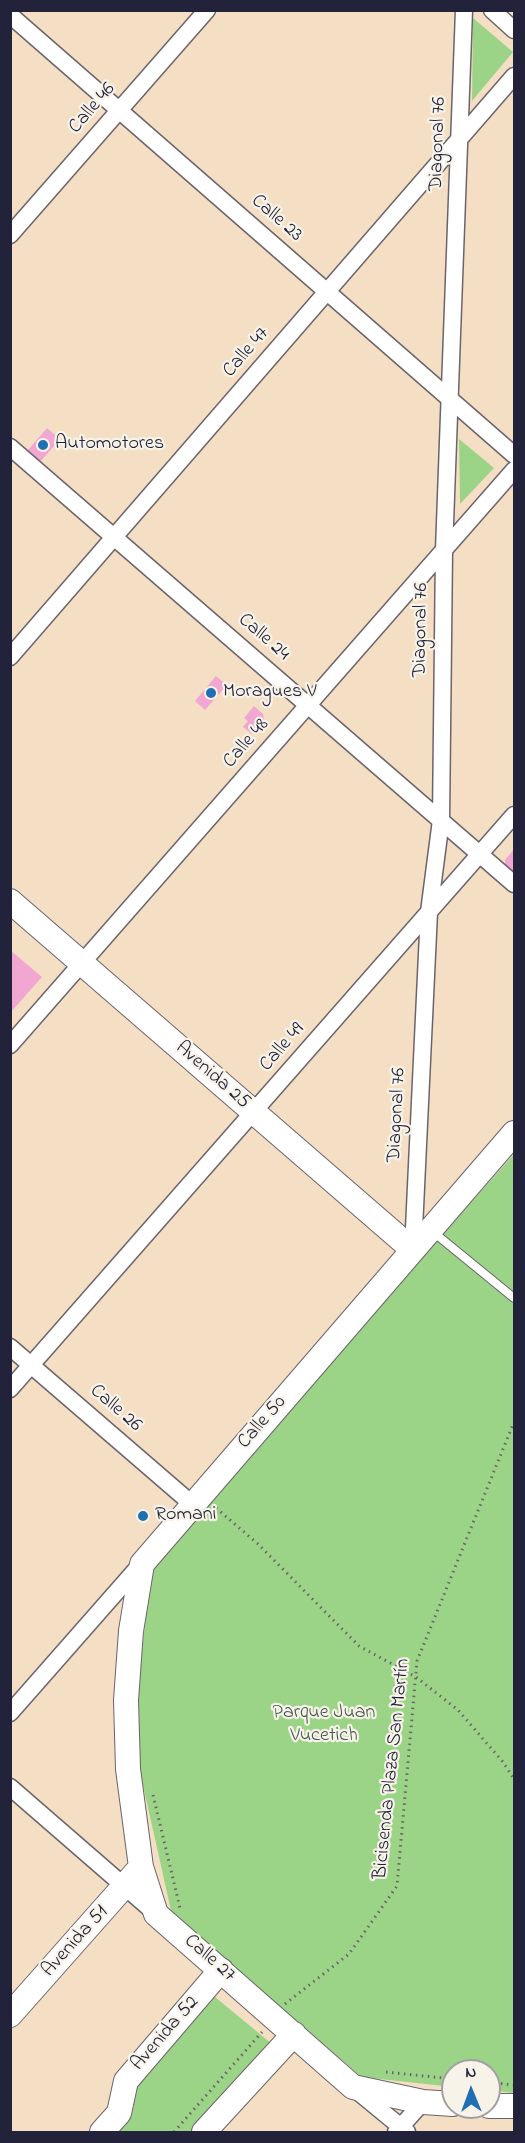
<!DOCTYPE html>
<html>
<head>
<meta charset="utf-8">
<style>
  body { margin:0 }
  #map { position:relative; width:525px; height:2143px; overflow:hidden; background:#f4dfc4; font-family:"Indie Flower",sans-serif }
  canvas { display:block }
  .frame { position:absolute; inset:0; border:12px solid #22223b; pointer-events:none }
  .north { position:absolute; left:441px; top:2059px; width:60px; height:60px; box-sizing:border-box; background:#f7f3e8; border:2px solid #a29fa3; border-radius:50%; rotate:359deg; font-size:16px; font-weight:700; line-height:24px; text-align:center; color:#22223b }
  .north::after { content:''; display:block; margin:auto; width:21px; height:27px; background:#1f6fb2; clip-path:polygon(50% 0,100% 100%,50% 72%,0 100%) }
</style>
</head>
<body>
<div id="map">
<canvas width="525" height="2143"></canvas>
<div class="frame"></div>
<div class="north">N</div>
</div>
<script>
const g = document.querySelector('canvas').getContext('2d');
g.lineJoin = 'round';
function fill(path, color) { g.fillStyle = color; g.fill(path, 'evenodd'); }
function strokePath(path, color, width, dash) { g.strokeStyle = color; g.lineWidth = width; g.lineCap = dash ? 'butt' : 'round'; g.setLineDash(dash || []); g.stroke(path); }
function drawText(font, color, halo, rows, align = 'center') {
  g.font = font + ' "Indie Flower",sans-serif'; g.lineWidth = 4.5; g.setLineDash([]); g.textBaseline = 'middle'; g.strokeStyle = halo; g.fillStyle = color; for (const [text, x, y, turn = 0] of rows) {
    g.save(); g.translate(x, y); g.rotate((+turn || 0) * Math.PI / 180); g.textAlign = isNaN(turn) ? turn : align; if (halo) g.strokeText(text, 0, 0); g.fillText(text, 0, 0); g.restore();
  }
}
const green = new Path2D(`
  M473 18 513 52 472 101Z
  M459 439 494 468 460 504Z
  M514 1154V2093L489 2090V2071H453V2087L362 2077 172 1915 132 1736 152 1564Z
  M215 1997 272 2044 198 2132H116L132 2114 138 2083Z`);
const building = new Path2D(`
  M47 428 60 439 40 462 27 451Z
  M216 676 227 685 205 710 195 701Z
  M254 706 263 714 264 720 252 734 243 727 248 721 244 718Z
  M514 849V877L505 870V860Z
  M10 950 42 977 10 1013Z`);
const path = new Path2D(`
  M216 1508 258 1544 359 1646 416 1677 458 1710 503 1762 514 1779
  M153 1795 180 1908
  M285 2004 349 1954 397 1886 417 1661 514 1422
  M386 2072 453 2079
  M489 2082 513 2085
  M174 2132 262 2032`);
const lane = new Path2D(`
  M432 1231 514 1298`);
const street = new Path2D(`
  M492 10 514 30
  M10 15 514 455
  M10 235 207 10
  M10 447 514 884
  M10 657 514 76
  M10 1045 514 470
  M413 1250 429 912 441 820 444 550 464 10
  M10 1347 192 1504
  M10 1389 514 815
  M10 1713 141 1564
  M10 1787 154 1912
  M356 2090 407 2132
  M396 2132 423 2102`);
const secondary = new Path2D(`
  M10 901 413 1250
  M10 2015 141 1867
  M453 2104 423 2102 353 2087 156 1914 141 1867 128 1769 126 1700 131 1631 142 1564 514 1133
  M489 2106H514
  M102 2132 119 2113 126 2081 221 1970
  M204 2132 294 2034`);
const markers = [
  [43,445,6,"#1f6fb2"],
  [211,693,6,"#1f6fb2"],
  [143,1516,6,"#1f6fb2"]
];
const streetNames = [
  ["Calle 46",93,109,-49],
  ["Diagonal 76",439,144,-88],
  ["Calle 23",276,219,41],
  ["Calle 47",247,353,-49],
  ["Diagonal 76",422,630,-89],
  ["Calle 24",263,638,41],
  ["Calle 48",247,744,-49],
  ["Calle 49",283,1048,-49],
  ["Avenida 25",212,1076,41],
  ["Diagonal 76",398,1115,-87],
  ["Calle 26",115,1409,41],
  ["Calle 50",263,1423,-49],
  ["Bicisenda Plaza San Martín",393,1769,-84],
  ["Avenida 51",76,1942,-48],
  ["Calle 27",209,1959,41],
  ["Avenida 52",166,2034,-49]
];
const poiNames = [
  ["Automotores",55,445],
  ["Moragues V",223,693],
  ["Romani",155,1516]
];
const parkNames = [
  ["Parque Juan",324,1714],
  ["Vucetich",324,1737]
];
fill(green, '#9bd486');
fill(building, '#f2a7d2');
strokePath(lane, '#6c646b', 10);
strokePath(street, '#6c646b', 19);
strokePath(secondary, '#6c646b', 26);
strokePath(path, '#6c646b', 3, [1.5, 4.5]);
strokePath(lane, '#fff', 8);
strokePath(street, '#fff', 16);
strokePath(secondary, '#fff', 24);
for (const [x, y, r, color] of markers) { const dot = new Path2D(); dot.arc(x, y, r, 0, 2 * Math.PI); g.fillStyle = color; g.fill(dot); strokePath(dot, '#f7f3e8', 2); }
drawText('20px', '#22223b', '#f7f3e8', streetNames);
drawText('20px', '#22223b', '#f7f3e8', poiNames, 'left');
drawText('20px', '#465752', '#f7f3e8', parkNames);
</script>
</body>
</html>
